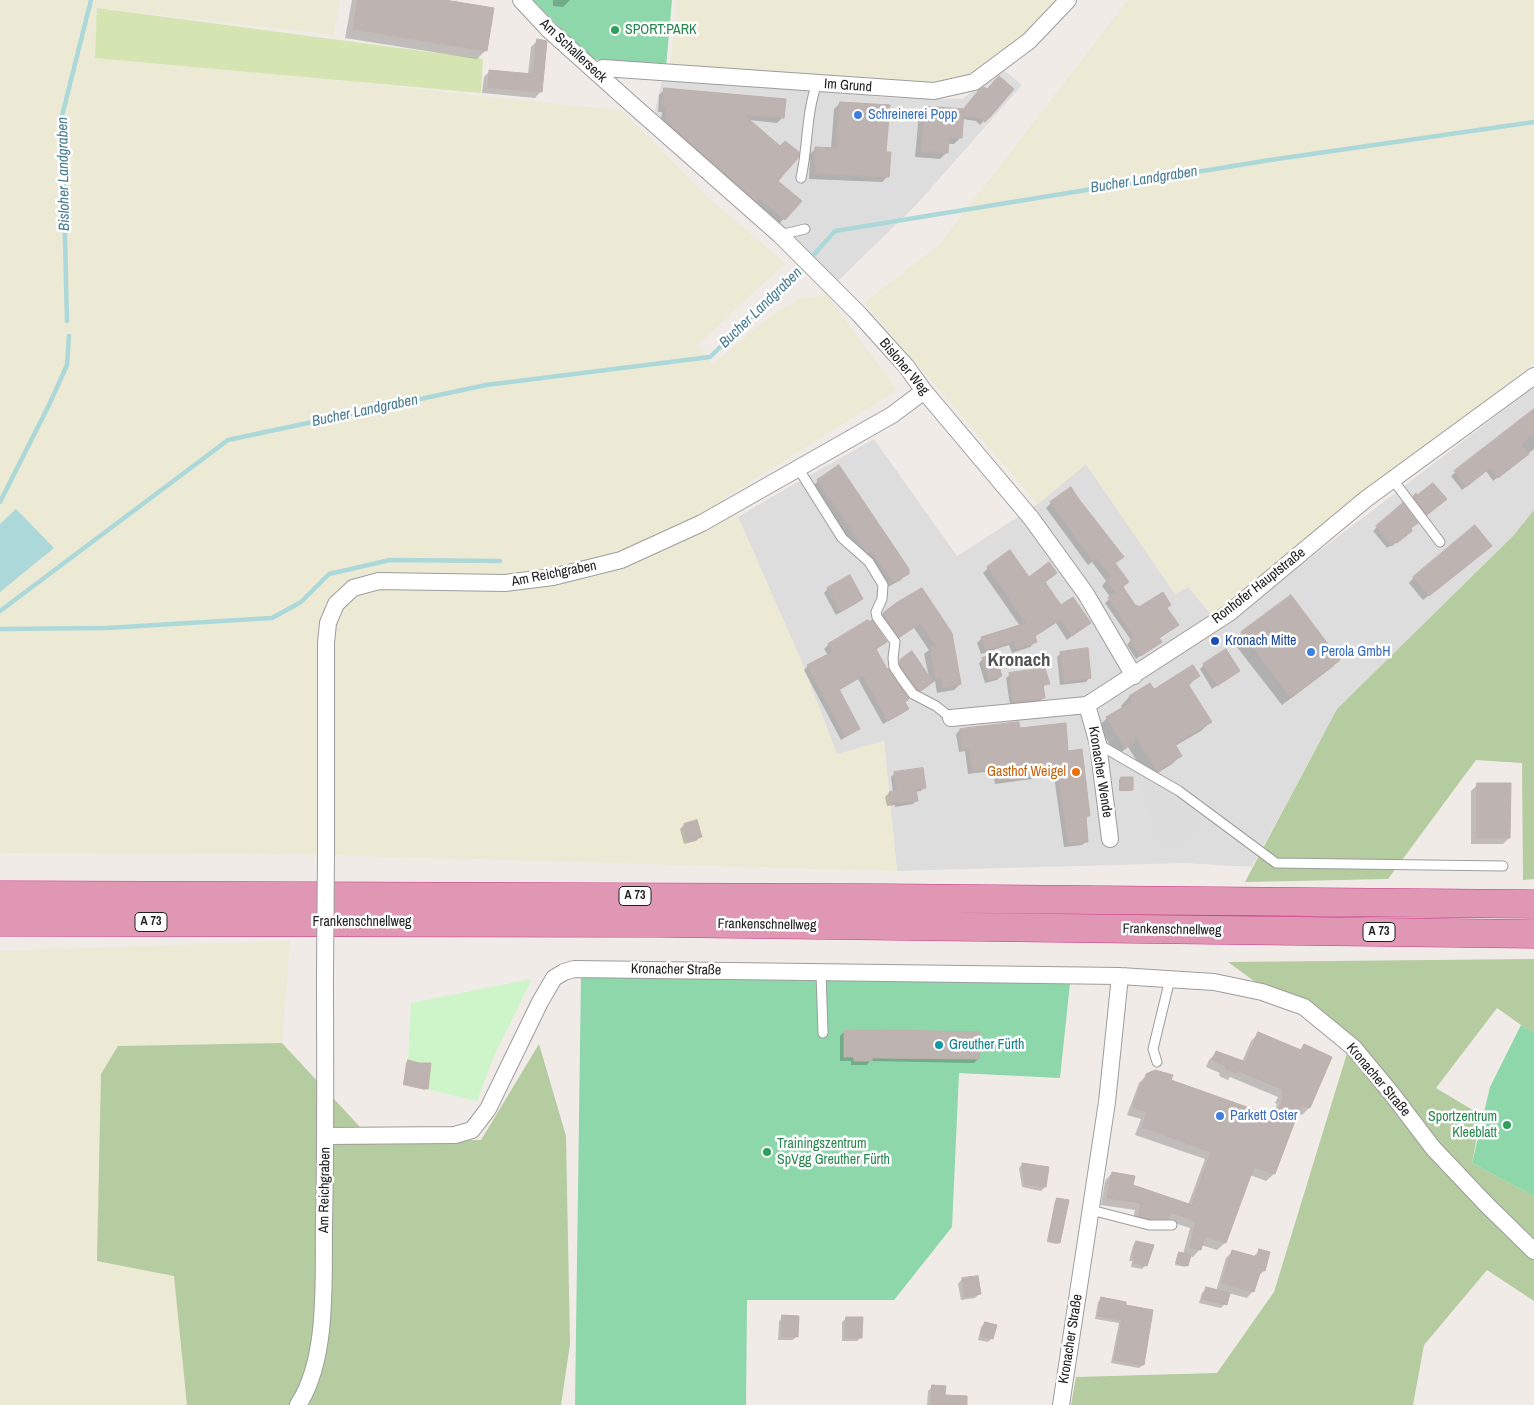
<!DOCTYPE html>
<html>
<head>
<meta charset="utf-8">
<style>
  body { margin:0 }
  canvas { display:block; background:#f0ebe7 }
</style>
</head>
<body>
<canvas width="1534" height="1405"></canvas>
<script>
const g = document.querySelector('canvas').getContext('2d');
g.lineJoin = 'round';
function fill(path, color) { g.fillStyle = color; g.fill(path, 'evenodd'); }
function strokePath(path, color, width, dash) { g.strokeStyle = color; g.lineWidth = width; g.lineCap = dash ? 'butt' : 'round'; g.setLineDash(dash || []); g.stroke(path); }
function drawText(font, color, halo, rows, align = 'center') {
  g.font = font + ' "Archivo Narrow",sans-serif'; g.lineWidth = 5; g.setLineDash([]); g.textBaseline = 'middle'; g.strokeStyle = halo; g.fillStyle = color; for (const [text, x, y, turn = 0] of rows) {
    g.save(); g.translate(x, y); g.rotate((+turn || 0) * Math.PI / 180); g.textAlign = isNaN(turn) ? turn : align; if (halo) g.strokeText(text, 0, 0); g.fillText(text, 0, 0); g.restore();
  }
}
const residential = new Path2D(`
  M1003 69 1022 85 916 205 838 281 653 118 663 76 896 98 962 99Z
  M1534 387V510L1513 536 1337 709 1252 867 1185 863 897 871 884 741 837 754 800 658 738 517 787 488 874 439 957 556 1038 504 1086 464 1175 594 1188 587 1221 626Z`);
const farmland = new Path2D(`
  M0 0H340L334 35 98 8 95 57 343 81 622 111 708 198 785 263 697 345 712 365 773 314 801 298 827 295 897 390 724 498 738 517 747 537 800 658 837 754 884 741 897 871 290 854 0 853Z
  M677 0H1061L1040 21 1003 51 976 70 957 80 927 86 670 67Z
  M1128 0H1534V363L1212 615 1189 587 1175 594 1086 464 1038 504 864 303 939 245Z
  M290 941 282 1043 119 1046 174 1276 187 1405H0V951Z`);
const grass = new Path2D(`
  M97 8 483 59 481 93 95 58Z`);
const forest = new Path2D(`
  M1534 510V879L1523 880 1522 763 1476 760 1388 879 1245 882 1337 709 1513 536Z
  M1534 959V1032L1521 1025 1497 1008 1436 1088 1481 1115 1472 1163 1534 1196V1301L1487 1270 1424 1345 1413 1405H1071L1076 1377 1217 1373 1274 1292 1348 1050 1228 962Z
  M282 1043 374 1142 481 1140 539 1044 566 1136 570 1344 561 1405H187L174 1276 97 1261 101 1074 118 1046Z`);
const park = new Path2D(`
  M532 979 494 1056 477 1101 404 1084 408 1060 411 1003Z`);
const pitch = new Path2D(`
  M533 0H672L666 67 590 59Z
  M581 975 1070 983 1060 1078 959 1073 952 1227 894 1300H747L746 1405H575Z
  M1521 1025 1534 1032V1196L1472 1163 1490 1087Z`);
const parking = new Path2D(`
  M1138 772 1147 778 1151 789 1157 793H1161L1190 812 1193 807 1204 815 1183 847H1170L1158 841Z`);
const water = new Path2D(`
  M16 509 54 548 0 592V524Z`);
const shadow = new Path2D(`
  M352 0H440L486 50 477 59 345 38Z
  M553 0H570L563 7 553 6Z
  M537 41 541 91 535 98 482 93 484 77 490 71 528 74 531 47Z
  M665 89 783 117 777 123 749 120 777 181 800 201 778 225 660 126 662 112H658L659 95Z
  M1012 89 980 125 976 121 962 119 960 138 954 144H947V152L940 159 915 157 919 113 926 107 963 110 976 96 987 91Z
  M840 103 885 153 888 176 882 182 809 179 810 154 816 148 831 149 834 109Z
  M1534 409V449L1493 481 1486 471 1462 490 1451 476Z
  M818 481 907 573 901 580 886 588 861 559 812 487Z
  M1415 495 1441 503 1423 518 1410 500Z
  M1051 503 1114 563 1128 582 1122 588 1136 607 1166 609 1173 629 1158 639 1156 645 1136 659 1127 645 1131 640 1105 603 1111 598 1102 586 1106 581 1092 562 1088 565 1046 508Z
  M1377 527 1410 528 1406 535 1392 546H1390L1387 548 1373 531Z
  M1490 546 1423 600 1409 583 1414 577Z
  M988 568 1028 579 1056 573 1044 583 1061 607 1089 623 1067 640 1056 623 1034 637 1035 642 1030 647 1012 653 1009 645 981 654 977 643 982 638 1020 626 983 573Z
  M828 589 861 599 857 603 836 615 824 593Z
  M921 590 960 684 954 690 937 693 935 681 917 693 897 664 900 661 929 677 924 654 929 650 914 628 893 642 877 620 883 614Z
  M867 622 886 642 875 650 907 709 903 713 883 724 858 679 838 691 858 729 841 740 804 670 808 666 828 655 824 649 828 645Z
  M1242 633 1339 660 1330 669 1282 705 1233 642Z
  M1061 653 1090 677 1086 682 1060 685 1057 657Z
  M983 659 1001 676 997 680 985 683 979 663Z
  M1204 665 1238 671 1212 689 1200 669Z
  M1010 675 1048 683 1042 687 1044 697 1040 701 1010 705 1006 678Z
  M1198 676 1188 686 1210 722 1201 731 1175 746 1181 755 1172 764 1148 779 1128 747 1116 756 1099 726 1107 718 1123 709 1121 706 1129 697 1150 685 1153 691Z
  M1019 729 1067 752 1089 815 1085 819 1087 841 1082 845 1064 847 1054 776 995 784 993 771 968 774 965 751 959 752 956 734 960 730Z
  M895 773 925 787 921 791 915 792 917 800 913 804 895 807V805L887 806 885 797 889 793 893 792 891 777Z
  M1121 778 1132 790 1130 791H1119V780Z
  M1478 784 1509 838 1503 844H1471V791Z
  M696 822 700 837 696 841 684 844 680 829 684 825Z
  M844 1032 978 1059 974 1063 870 1061 867 1065H851V1061H840V1036Z
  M1259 1033 1299 1051 1304 1046 1331 1058 1309 1108 1302 1115 1297 1113 1274 1174 1266 1181 1250 1175 1225 1243 1217 1250 1201 1245 1200 1249 1193 1257 1189 1256 1185 1267 1175 1265 1178 1255 1180 1253 1183 1254 1190 1228 1165 1220 1160 1226 1132 1223 1135 1210 1101 1205 1105 1181 1112 1173 1132 1186 1188 1205 1205 1159 1135 1135 1141 1119 1127 1115 1139 1083 1147 1075 1169 1081 1272 1118 1277 1104 1275 1103 1278 1097 1230 1077 1228 1080 1219 1076 1220 1073 1206 1067 1209 1060 1216 1053 1242 1062 1251 1041Z
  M408 1061 427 1088 425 1090 403 1085 406 1063Z
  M1023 1164 1045 1187 1041 1191 1022 1187 1019 1168Z
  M1057 1199 1059 1243 1057 1244 1047 1242 1055 1201Z
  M1136 1242 1146 1265 1142 1269 1131 1267 1132 1261H1129L1133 1246Z
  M1260 1250 1264 1271 1257 1277 1253 1291 1247 1298 1228 1293 1225 1304 1221 1308 1199 1303 1202 1293 1206 1289 1216 1291 1226 1258 1232 1252 1253 1257Z
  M962 1279 979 1294 975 1298 961 1300 958 1284Z
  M1101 1299 1125 1303 1143 1365 1139 1368 1111 1363 1119 1323 1095 1319 1098 1302Z
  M783 1317 797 1336 793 1340H778L779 1321Z
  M847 1318 861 1337 857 1341H842V1322Z
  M985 1323 992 1338 988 1342 978 1340 981 1327Z
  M932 1387 944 1396 948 1405H927L928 1391Z`);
const stream = new Path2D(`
  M809 260 835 231 1270 160 1534 122
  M67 321 62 116 91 0
  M0 502 49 405 67 365 69 336
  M0 611 228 440 486 385 710 357 804 266
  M0 629 106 628 272 618 301 602 329 574 390 560 500 561`);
const building = new Path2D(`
  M358 0H445L494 8 487 51 354 29Z
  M537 39 547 41 542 92 488 87 489 70 533 74Z
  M999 76 1014 89 991 116 985 122 980 118 964 116 965 107 979 90 984 87 987 89Z
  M664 88 786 99 784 118 743 114 780 146 785 141 799 152 798 158 778 181 802 201 785 220 759 198 756 201 665 120 667 107H663Z
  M840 102 890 105 886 152H891L889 177 815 174V147L836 148Z
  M925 106 964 109 962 138 949 137 948 153 921 151Z
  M1534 409V434L1521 444 1529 454 1498 478 1490 468 1466 487 1454 471Z
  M839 465 909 569V574L893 582 872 551 868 553 864 549 817 480Z
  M1433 483 1447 499 1427 515 1413 496 1416 493 1417 495Z
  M1071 487 1078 498 1124 557 1115 563 1129 582 1115 592 1106 580 1111 576 1097 558 1093 561 1050 502Z
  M1403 503 1418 523 1411 528 1412 531 1397 543 1395 542 1391 545 1376 526Z
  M1475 525 1492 546 1429 596 1413 577Z
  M1010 550 1029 577 1049 562 1057 573 1045 582 1061 605 1073 597 1091 623 1072 636 1061 619 1035 636 1037 642 1017 649 1014 641 985 650 981 637 1026 623 987 567Z
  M850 575 863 599 840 612 827 588Z
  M1123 587 1136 606 1137 605 1139 607 1163 592 1171 605 1167 608 1179 625 1159 638 1162 642 1141 656 1130 640 1134 637 1108 598Z
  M922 588 952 633 961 684 943 688 941 676 936 680 930 647 936 646 920 623 899 637 883 614V613L896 603Z
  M1291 595 1340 660 1291 698 1241 632Z
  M868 620 869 622 872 620 887 642 876 649 887 669 888 668 909 699 905 702 909 709 888 721 863 676 839 689 860 729 845 737 807 665 832 652 828 644Z
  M1088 648 1091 678 1064 682 1060 652Z
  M1226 649 1240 671 1217 686 1203 664Z
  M912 651 933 682 921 691 917 689 900 665V660Z
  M995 654 1002 676 989 680 982 658Z
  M1193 665 1200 676 1188 684 1212 722 1175 744 1182 756 1157 771 1134 734V743L1125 748 1106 717 1132 702 1129 696 1150 683 1154 689Z
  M1045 668 1050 684 1043 685 1045 698 1013 702 1009 673Z
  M1019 722 1020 728 1066 723 1068 751 1082 749 1090 816H1086L1088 842 1068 843 1058 773 998 781 997 767 972 771 969 748 962 749 960 729Z
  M923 768 926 788 916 789 918 801 899 803V802L890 803 889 792 897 790 894 772Z
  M1121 777H1133V790H1120Z
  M1477 783H1511L1510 838H1477Z
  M697 820 702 837 688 841 684 824Z
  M892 1030 980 1032 979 1059 872 1058V1061H854V1057H844V1031Z
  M1258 1032 1301 1050 1304 1044 1332 1057 1310 1108 1301 1105 1275 1174 1254 1167 1226 1243 1205 1236 1201 1250 1190 1247 1196 1221 1170 1212 1168 1219H1150L1139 1216 1141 1203 1107 1198 1112 1172 1135 1176 1133 1185 1192 1205 1211 1152 1142 1127 1147 1112 1133 1107 1142 1082 1144 1083 1146 1074 1155 1070 1173 1075 1171 1080 1275 1117 1284 1097 1282 1096 1284 1090 1237 1070 1236 1073 1225 1069 1226 1066 1212 1060 1216 1051 1246 1062Z
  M408 1060 419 1063H431L428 1089 404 1084Z
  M1022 1163 1049 1167 1046 1187 1025 1184Z
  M1057 1198 1069 1200 1060 1243 1048 1241Z
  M1136 1241 1154 1245 1147 1266 1134 1263 1135 1258 1132 1257Z
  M1259 1249 1270 1252 1265 1271 1261 1270 1254 1292 1222 1283 1232 1250 1257 1257Z
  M1179 1252 1191 1255 1188 1266 1176 1263Z
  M978 1276 981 1294 965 1297 962 1278Z
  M1206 1287 1230 1293 1227 1305 1203 1299Z
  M1101 1297 1126 1302V1305L1153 1310 1144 1365 1114 1360 1122 1320 1098 1316Z
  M782 1315 799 1316 798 1337 782 1336Z
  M846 1317H863L862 1338H846Z
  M985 1322 997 1325 993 1339 981 1336Z
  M932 1385 946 1386 945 1395 967 1396V1405H931Z`);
const service = new Path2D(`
  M801 178C808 147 806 113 817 83
  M780 235 805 229
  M798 468 842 538 869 562 883 585 882 599 876 612 877 617 895 642 893 658 894 667 902 679 913 694 936 706 951 718
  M1393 480 1440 542
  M1098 744 1179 791 1276 863 1503 866
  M821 973 823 1033
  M1157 1062 1153 1049 1170 979
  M1091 1210 1149 1225H1172`);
const minor = new Path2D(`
  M521 0 549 30 627 100 780 235 859 314 906 366 924 391 1031 518 1086 594 1134 676
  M596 72 603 68 934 91 974 82 1029 41 1068 0
  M1087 705 1098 744 1110 839
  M951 718 1087 705 1229 613 1366 499 1534 376
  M326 853V643L328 623 336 604 353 588 379 581 505 583 553 577 621 560 702 523 892 415 924 391
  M326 1136 455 1135 472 1130 488 1109 540 1002 554 978 564 972 574 969 1120 976 1214 982 1262 992 1304 1007 1354 1048 1392 1094 1433 1148 1487 1205 1534 1251
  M298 1405C329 1358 323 1278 324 1223 326 1139 325 1056 325 972
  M1061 1405 1107 1102 1120 976`);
const motorway = new Path2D(`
  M0 895 881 898 1534 904
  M0 922 660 923 1534 934`);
const minorBridge = new Path2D(`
  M325 972 326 853`);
const markers = [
  [615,30,5,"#2e9e5b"],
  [858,115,5,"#3f7fe0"],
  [1215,641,5,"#1a4fb4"],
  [1311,652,5,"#3f7fe0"],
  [1076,772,5,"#e8710a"],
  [939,1045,5,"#0f9aa8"],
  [1220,1116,5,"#3f7fe0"],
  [1507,1125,5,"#2e9e5b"],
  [767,1152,5,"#2e9e5b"]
];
const shields = [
  [635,896,32],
  [151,922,32],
  [1379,932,32]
];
const shieldNames = [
  ["A 73",635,896],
  ["A 73",151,922],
  ["A 73",1379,932]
];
const leisureNames = [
  ["SPORT:PARK",625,30],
  ["Sportzentrum",1497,1117,"right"],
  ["Kleeblatt",1497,1133,"right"],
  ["Trainingszentrum",777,1144],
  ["SpVgg Greuther Fürth",777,1160]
];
const streetNames = [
  ["Am Schallerseck",573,51,43],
  ["Im Grund",848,86,4],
  ["Bisloher Weg",904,367,50],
  ["Am Reichgraben",554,574,-11],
  ["Ronhofer Hauptstraße",1259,586,-38],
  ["Kronacher Wende",1100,772,81],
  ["Frankenschnellweg",362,922],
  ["Frankenschnellweg",767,925,1],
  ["Frankenschnellweg",1172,930,1],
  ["Kronacher Straße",676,970,1],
  ["Kronacher Straße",1378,1080,50],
  ["Am Reichgraben",325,1190,-89],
  ["Kronacher Straße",1071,1339,-81]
];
const shopNames = [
  ["Schreinerei Popp",868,115],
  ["Perola GmbH",1321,652],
  ["Parkett Oster",1230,1116]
];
const transitNames = [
  ["Kronach Mitte",1225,641]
];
const foodNames = [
  ["Gasthof Weigel",1066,772]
];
const cultureNames = [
  ["Greuther Fürth",949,1045]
];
const waterNames = [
  ["Bisloher Landgraben",64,174,-91],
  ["Bucher Landgraben",1144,180,-9],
  ["Bucher Landgraben",761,308,-44],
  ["Bucher Landgraben",365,411,-12]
];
const districtNames = [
  ["Kronach",1019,661]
];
fill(residential, '#dedddd');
fill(farmland, '#ece9d5');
fill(grass, '#d5e5b2');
fill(forest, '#b5cba0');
fill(park, '#cef5c9');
fill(pitch, '#8dd7ab');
fill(parking, '#dcdcdc');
fill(water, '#acd8d9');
fill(shadow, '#0003');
strokePath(stream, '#acd8d9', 4.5);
fill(building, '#bdb3b0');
strokePath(building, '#c0b0ab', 1);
strokePath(service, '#9d9d9d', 11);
strokePath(minor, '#9d9d9d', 18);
strokePath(motorway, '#cb3788', 29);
strokePath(service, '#fff', 9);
strokePath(minor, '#fff', 16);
strokePath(motorway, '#df97b3', 28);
strokePath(minorBridge, '#9d9d9d', 18, []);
strokePath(minorBridge, '#fff', 16);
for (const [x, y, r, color] of markers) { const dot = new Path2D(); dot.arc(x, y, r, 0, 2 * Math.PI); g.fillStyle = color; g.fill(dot); strokePath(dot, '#fff', 2); }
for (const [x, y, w] of shields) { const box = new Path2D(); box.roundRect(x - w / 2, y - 9.5, w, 19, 4); g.fillStyle = '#fff'; g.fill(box); strokePath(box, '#202020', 1); }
drawText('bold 12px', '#202020', null, shieldNames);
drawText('14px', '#27864d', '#fff', leisureNames, 'left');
drawText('14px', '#202020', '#fff', streetNames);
drawText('14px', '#366cbe', '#fff', shopNames, 'left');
drawText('14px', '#164399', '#fff', transitNames, 'left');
drawText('14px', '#c56008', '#fff', foodNames, 'right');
drawText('14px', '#0d838f', '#fff', cultureNames, 'left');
drawText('italic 15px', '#4a7c91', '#fff', waterNames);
drawText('bold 19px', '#535353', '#fff', districtNames);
</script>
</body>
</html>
